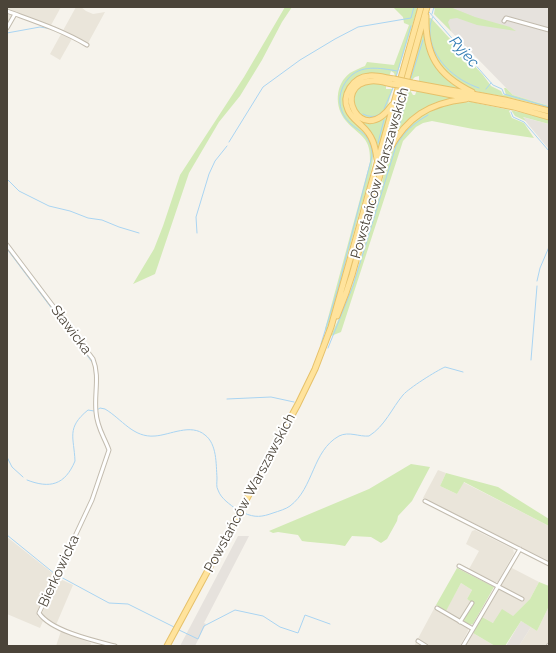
<!DOCTYPE html>
<html>
<head>
<meta charset="utf-8">
<style>
  body { margin:0 }
  #map { position:relative; width:556px; height:653px; overflow:hidden; background:#f6f3ec; font-family:Raleway,sans-serif }
  canvas { display:block }
  .frame { position:absolute; inset:0; border:8px solid #4b4439; pointer-events:none }
</style>
</head>
<body>
<div id="map">
<canvas width="556" height="653"></canvas>
<div class="frame"></div>
</div>
<script>
const g = document.querySelector('canvas').getContext('2d');
g.lineJoin = 'round';
function fill(path, color) { g.fillStyle = color; g.fill(path, 'evenodd'); }
function strokePath(path, color, width, dash) { g.strokeStyle = color; g.lineWidth = width; g.lineCap = dash ? 'butt' : 'round'; g.setLineDash(dash || []); g.stroke(path); }
function drawText(font, color, halo, rows, align = 'center') {
  g.font = font + ' Raleway,sans-serif'; g.lineWidth = 4; g.setLineDash([]); g.textBaseline = 'middle'; g.strokeStyle = halo; g.fillStyle = color; for (const [text, x, y, turn = 0] of rows) {
    g.save(); g.translate(x, y); g.rotate((+turn || 0) * Math.PI / 180); g.textAlign = isNaN(turn) ? turn : align; if (halo) g.strokeText(text, 0, 0); g.fillText(text, 0, 0); g.restore();
  }
}
const residential = new Path2D(`
  M7 7H46L48 8 49 7H61L50 27 14 13 7 26Z
  M76 7H81L86 11 93 14 105 12 87 45 73 37 60 60 50 54Z
  M438 470 446 473 440 486 457 494 463 482 549 526V561L423 498Z
  M475 530 513 549 514 553 498 582H495L469 569 479 551 466 544 472 531Z
  M7 537 55 575 38 610 37 616 43 621 40 628 7 614Z
  M510 567 539 582 530 599 513 616 493 623 482 617Z
  M58 578 73 585 56 625 46 619 42 613Z
  M461 583 472 590 467 599 471 601 458 623 468 629V631L460 646H414L436 605 446 610Z
  M549 606V642L545 646H519L531 627 537 631Z
  M61 631 91 643 90 646H56Z
  M473 633 495 646H465Z`);
const industrial = new Path2D(`
  M435 7H549V106L513 95 434 14Z
  M522 117 549 124V149L542 141Z
  M238 536H249L204 623 206 624 195 646H180Z
  M521 621 531 627 519 646H506Z`);
const green = new Path2D(`
  M285 7H292L282 22 262 60 240 96 219 122 189 173 155 274 133 284 154 249 163 226 180 175 244 77Z
  M393 7H418L387 107C365 139 338 93 364 84 371 82 379 84 386 85V89H392L395 76 394 73 391 71 389 77C371 75 352 70 345 92 336 121 371 125 373 152 374 170 363 199 358 218 347 256 338 295 326 332L325 329 370 162C370 156 370 149 367 143 363 134 352 129 346 121 334 107 335 84 350 73 355 70 360 68 365 66L367 62 394 65 409 25 404 23 403 17Z
  M431 7H450L475 17 510 27 516 31 477 25 457 18 450 19 448 22 451 31 434 14 435 9Z
  M422 9 424 10 347 285 343 295Z
  M429 18H431L483 75 491 86 501 91 503 95H506L504 88H506L513 95 549 106V108C533 103 517 99 501 96 491 94 478 93 468 88 441 75 426 49 429 18Z
  M424 29C425 48 433 68 448 81 453 85 459 88 464 91L419 82V76L415 77 412 80 410 90 413 95H415L417 90 462 98C432 100 408 114 393 139Z
  M366 78H376L390 81V82C383 81 375 78 368 79 331 84 354 145 388 115L378 151C377 147 376 141 374 136 369 128 360 123 354 116 342 101 350 84 366 78Z
  M472 102C498 108 524 112 549 120V124L523 117 526 121 515 116 511 110 509 111 512 118 524 123 534 138 473 129 432 121 423 123 416 127 403 141 341 332 331 336C340 315 350 295 356 274 364 248 371 221 379 195 384 176 387 154 399 138 418 111 440 103 472 102Z
  M411 464 430 467 412 501 398 516 397 521 387 539 381 543 371 537 352 536 345 546C330 543 317 543 302 541L298 535 278 532 273 533 269 531 369 489Z
  M446 473 498 487 549 519V526L464 482 457 494 440 486Z
  M457 568 494 587 473 624 470 625 463 621 473 603 467 599 472 590 461 583 446 611 436 605Z
  M539 582 549 586V606L537 631 521 621 505 646H495L473 633 482 617 493 623 502 609 513 616 530 599Z`);
const stream = new Path2D(`
  M429 12 493 85 502 89 504 94
  M432 14 434 7
  M433 17C430 22 430 26 430 32 431 59 455 80 479 88
  M7 33 40 27 52 29
  M396 77 411 26
  M411 78 423 40
  M486 89 491 83
  M504 94 549 107
  M384 109 393 88
  M511 112 513 117 524 122 549 151
  M363 114C369 117 375 118 381 113
  M400 123 408 90
  M229 142 263 87 300 60 335 39 358 27 411 18 414 7
  M378 143 384 120
  M7 179 19 191 49 206 70 211 88 218 102 220 119 227 139 233
  M197 233 196 217 209 174 215 161 227 146
  M7 249 92 362
  M537 281 540 268 549 247
  M321 344 338 288 372 156C372 150 371 144 367 138 363 131 354 128 349 122 337 110 337 92 348 79 360 64 380 68 397 71
  M328 348 353 286 396 146C404 132 414 123 428 115
  M531 360 537 286
  M227 399 271 397 294 402
  M97 410 100 408 105 409C122 419 133 438 155 436 170 435 191 423 205 435 217 444 216 464 217 478 217 482 216 487 218 490 221 499 230 504 237 510
  M7 457 12 467 23 477
  M27 480C50 489 65 485 75 461 74 437 66 428 88 410L94 411
  M244 513C255 518 262 517 273 513 279 511 286 509 290 506 314 488 312 451 339 436 349 431 359 437 369 436 385 426 392 408 403 395 409 388 436 371 445 367L463 372
  M7 535 55 574
  M59 576 109 603 128 604 174 627
  M179 630 198 639 204 626 235 610 263 616 280 627 298 633 305 615 330 624`);
const minor = new Path2D(`
  M7 11C34 21 62 30 87 45
  M504 21 506 18 549 30
  M7 28 15 14
  M7 245 93 359C100 376 94 394 96 412 97 428 104 436 109 450L92 500 39 613C51 631 95 641 115 646
  M425 501 549 564
  M459 566 522 599
  M437 608 473 629
  M460 622 472 603
  M418 641 426 646
  M463 646 520 549
  M548 646 549 645`);
const primary = new Path2D(`
  M426 16C425 54 437 75 472 92
  M412 83 505 100 549 111
  M411 87 514 107 549 117
  M392 105C361 150 330 84 371 81 378 80 386 83 392 84
  M389 150C407 117 429 103 466 99
  M377 159C375 146 373 136 362 126 357 121 351 117 348 110 341 95 353 77 369 76 377 75 386 78 394 79
  M337 316 346 293 352 275 427 7
  M167 646 298 404 315 369 331 327 421 7`);
const primaryBridge = new Path2D(`
  M394 79 412 83
  M392 84 411 87`);
const streetNames = [
  ["Powstańców Warszawskich",380,173,-74],
  ["Sławicka",71,330,53],
  ["Powstańców Warszawskich",250,493,-62],
  ["Bierkowicka",59,571,-65]
];
const waterNames = [
  ["Ryjec",464,52,49]
];
fill(residential, '#eae5da');
fill(industrial, '#e6e2dd');
fill(green, '#d2eab5');
strokePath(stream, '#a9d4f2', 1);
strokePath(minor, '#c2bbae', 5);
strokePath(primary, '#e6c16a', 7);
strokePath(minor, '#fff', 3);
strokePath(primary, '#ffe39c', 5);
strokePath(primaryBridge, '#e6c16a', 7, []);
strokePath(primaryBridge, '#ffe39c', 5);
drawText('14px', '#4b4439', '#fff', streetNames);
drawText('italic 15px', '#2e7ab2', '#fff', waterNames);
</script>
</body>
</html>
